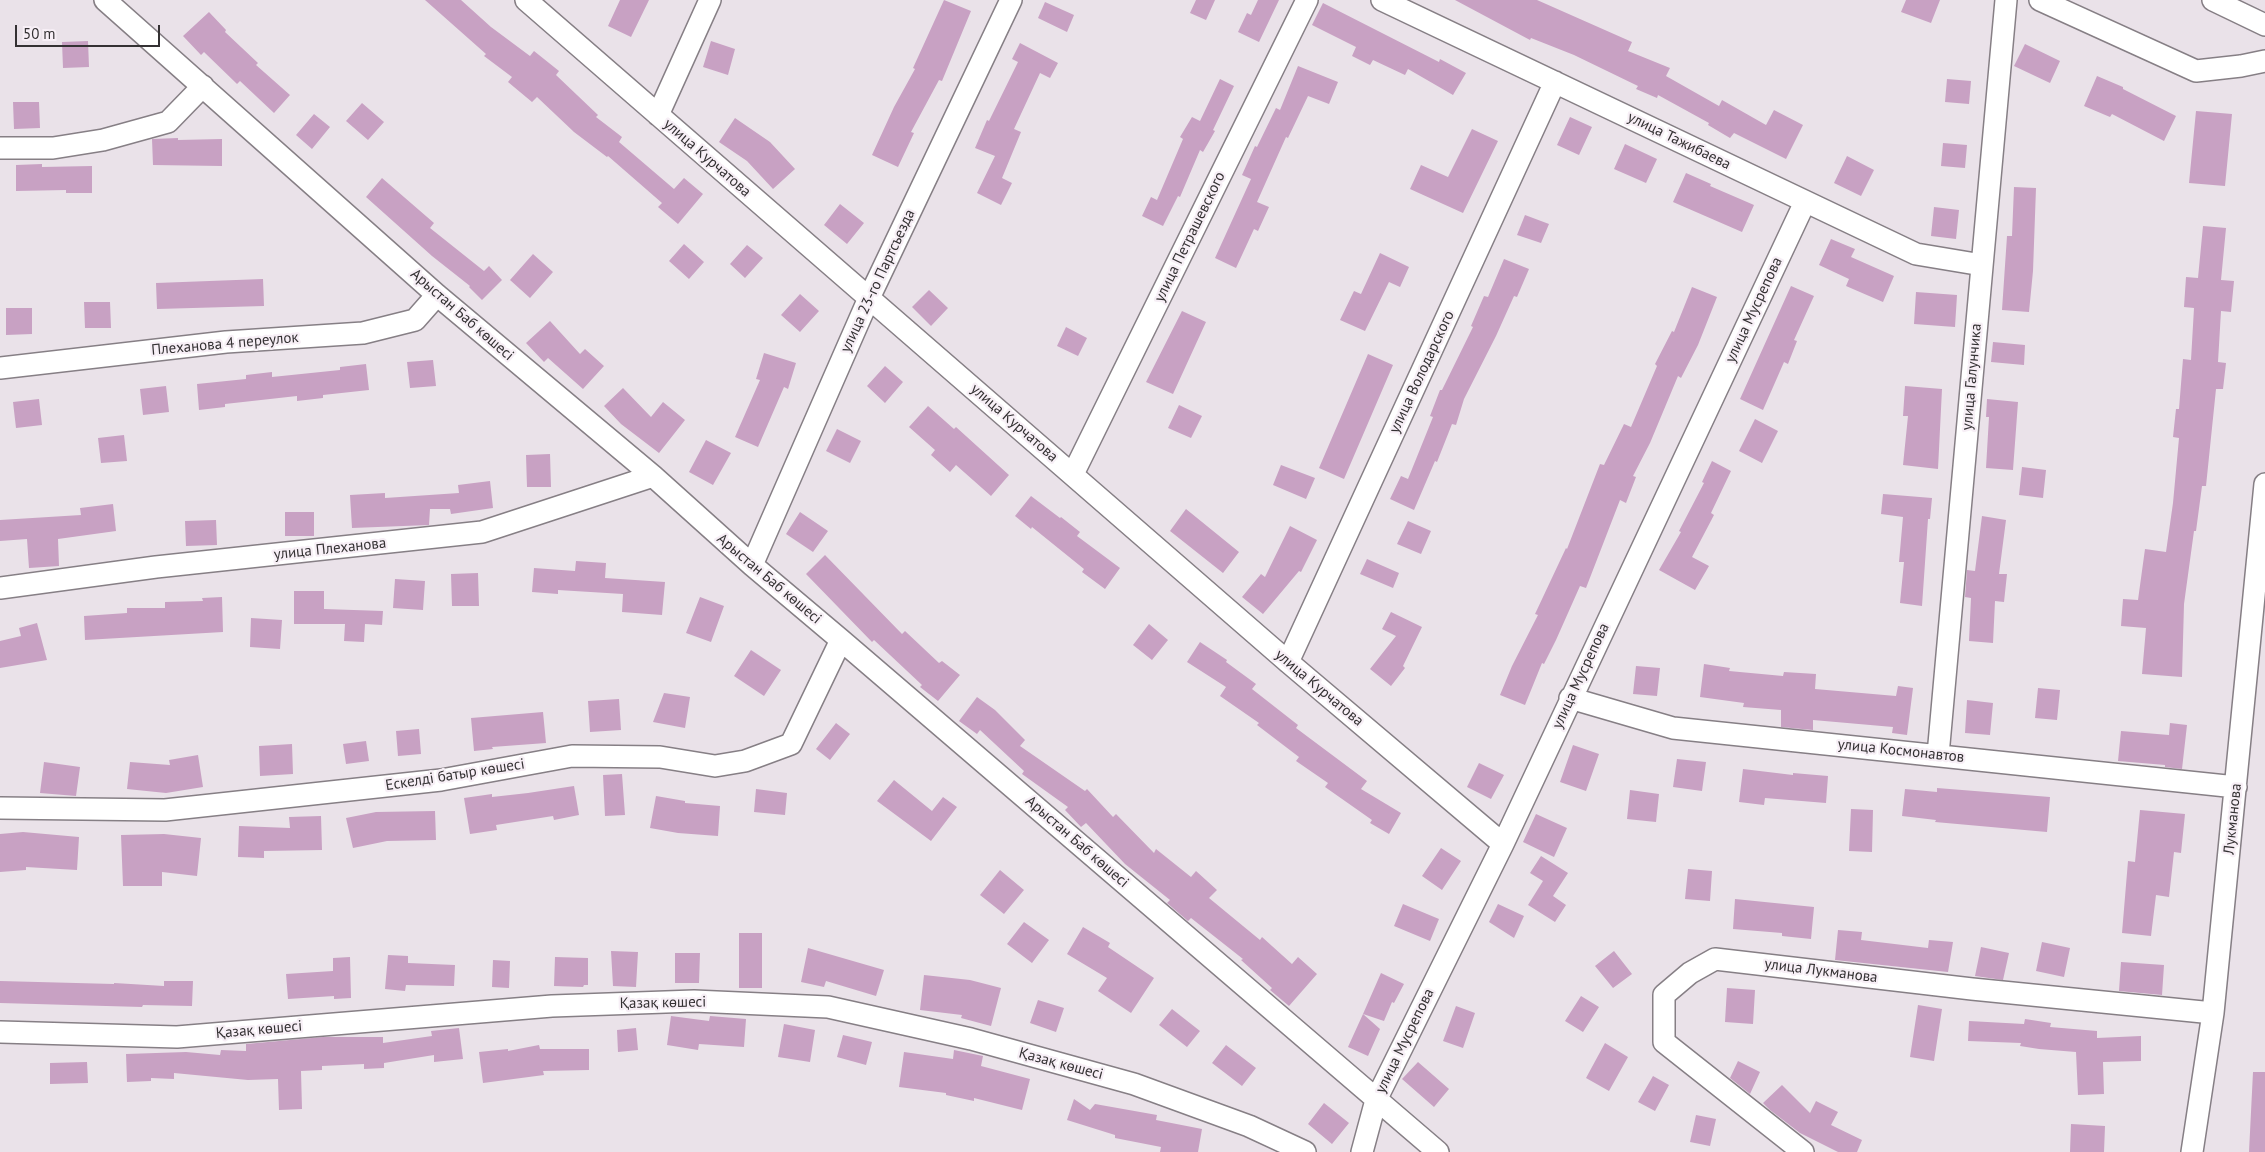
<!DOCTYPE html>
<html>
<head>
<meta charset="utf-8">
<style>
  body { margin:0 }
  #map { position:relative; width:2265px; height:1152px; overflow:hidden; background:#eae2e9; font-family:"PT Sans",sans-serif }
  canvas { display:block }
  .scale { position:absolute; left:15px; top:25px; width:145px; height:22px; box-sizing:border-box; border:2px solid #343133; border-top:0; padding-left:6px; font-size:15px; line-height:18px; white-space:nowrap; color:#343133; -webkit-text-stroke:4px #f7eff6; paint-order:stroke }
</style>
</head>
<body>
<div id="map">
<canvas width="2265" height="1152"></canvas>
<div class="scale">50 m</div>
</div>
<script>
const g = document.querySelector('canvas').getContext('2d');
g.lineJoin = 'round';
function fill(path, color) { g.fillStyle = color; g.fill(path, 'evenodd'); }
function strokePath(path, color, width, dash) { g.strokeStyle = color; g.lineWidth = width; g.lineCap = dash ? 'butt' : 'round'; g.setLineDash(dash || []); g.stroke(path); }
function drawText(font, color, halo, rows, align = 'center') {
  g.font = font + ' "PT Sans",sans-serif'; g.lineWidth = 4.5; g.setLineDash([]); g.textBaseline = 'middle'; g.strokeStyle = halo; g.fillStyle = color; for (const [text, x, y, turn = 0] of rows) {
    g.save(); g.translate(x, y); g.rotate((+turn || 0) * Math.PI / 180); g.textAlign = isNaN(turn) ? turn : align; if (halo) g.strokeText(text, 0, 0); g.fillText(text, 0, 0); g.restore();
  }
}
const building = new Path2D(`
  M425 0H461L491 27 530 56 534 51 559 71 556 75 598 115 596 117 622 137 619 142 674 189 684 178 703 194 678 224 658 207 662 203 608 156 607 157 574 132 537 97 532 102 508 82 512 77 484 56 486 54Z
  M620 0H649L631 37 608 26Z
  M944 0 971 11 942 81 939 80 911 132 914 133 898 167 872 155 894 107 915 69 913 68Z
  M1196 0H1215L1206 20 1190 13Z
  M1258 0H1279L1259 42 1238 32 1247 13 1251 15Z
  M1455 0H1537L1632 42 1628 51 1670 68 1666 76 1719 106 1722 100 1766 125 1774 110 1803 125 1786 159 1734 133 1730 138 1708 125 1709 123 1658 95 1657 98 1636 89 1638 86 1574 55 1531 38 1530 40Z
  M1906 0H1940L1931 23 1901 12Z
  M1045 2 1074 15 1067 32 1038 18Z
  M1323 3 1439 62 1440 59 1466 73 1453 95 1408 69 1405 75 1373 60 1370 65 1352 56 1356 47 1312 25Z
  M209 12 226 30 225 32 258 63 256 65 290 95 274 113 240 81 237 84 204 52 201 55 183 36Z
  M88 41 89 67 63 68 62 42Z
  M711 41 735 49 728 75 703 67Z
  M1020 43 1058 63 1050 78 1040 73 1014 129 1021 132 1002 178 1012 183 1001 205 977 193 995 156 975 148 987 120 989 121 1018 62 1012 59Z
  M2025 44 2060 61 2050 83 2014 66Z
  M1298 66 1338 82 1329 104 1308 96 1288 138 1286 137 1257 202 1269 207 1258 231 1254 229 1236 268 1215 258 1251 179 1242 175 1255 146 1257 147 1276 108 1280 110Z
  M2097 76 2123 87V89L2176 116 2164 141 2112 114 2110 117 2084 106Z
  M1220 79 1234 86 1213 130 1215 131 1203 152 1200 150 1180 197 1178 196 1163 226 1142 216 1151 197 1157 200 1183 139 1180 137 1192 117 1200 121Z
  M1947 79 1971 81 1969 104 1945 102Z
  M13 102H39L40 128 14 129Z
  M362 103 384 122 368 140 346 121Z
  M2196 111 2232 114 2225 186 2189 183Z
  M314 114 330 127 312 149 296 135Z
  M1570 117 1592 127 1579 155 1557 145Z
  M735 118 770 142 795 169 773 189 747 161 719 142Z
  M1472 129 1498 141 1463 213 1410 189 1421 165 1448 177Z
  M178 138V140L222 139V166L153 165 152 139Z
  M1943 143 1967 145 1965 168 1941 166Z
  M1625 144 1657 159 1646 183 1614 169Z
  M1847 156 1874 170 1861 196 1834 183Z
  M42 164V167L92 166V193H66V190L16 191V165Z
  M1686 173 1711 184 1710 186 1754 205 1742 232 1673 202Z
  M382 178 434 223 430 228 484 271 489 266 502 280 482 300 469 287 470 286 432 256 366 197Z
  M2014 187 2036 188 2033 271 2029 312 2002 310 2007 236H2012Z
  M840 204 864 223 847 244 824 225Z
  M1934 207 1959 210 1956 239 1931 236Z
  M1525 215 1549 224 1541 243 1517 235Z
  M2203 226 2226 228 2221 280 2234 281 2231 312 2221 311 2218 362 2226 363 2223 389H2216L2206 486H2202L2196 531H2194L2184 604 2182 677 2142 674 2146 628 2121 626 2123 599 2138 600 2145 549 2166 552 2173 503 2179 438 2173 437 2176 409H2179L2183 359 2191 360 2194 308 2184 307 2186 277 2198 278Z
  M1831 239 1855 249 1851 257 1894 276 1883 302 1846 286 1849 279 1819 265Z
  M684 244 704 262 689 279 669 261Z
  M747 245 763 258 745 278 730 264Z
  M1380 253 1409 267 1400 287 1389 282 1365 331 1340 320 1354 291 1361 294Z
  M533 254 553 272 530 298 510 280Z
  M1504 259 1529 269 1517 297 1514 296 1496 336 1464 399 1456 425 1452 424 1437 462 1435 461 1414 510 1390 499 1401 476 1408 479 1433 417 1430 416 1440 390H1442L1473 327 1471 326 1484 296 1488 297Z
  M263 279 264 306 157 309 156 283Z
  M1791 286 1814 296 1794 340 1797 341 1788 364 1784 362 1763 410 1740 399Z
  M1692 287 1717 297 1698 345 1681 378 1678 376 1650 443 1633 476 1636 477 1626 503 1620 500 1586 588 1580 586 1556 640 1544 664 1542 663 1525 705 1500 695 1512 666 1538 615 1535 614 1566 548 1567 549 1600 464 1604 465 1624 424 1631 427 1657 366 1655 364 1672 331 1674 332Z
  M929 290 948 308 931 326 912 307Z
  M1916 292 1957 295 1955 327 1914 324Z
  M800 294 819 311 800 332 781 315Z
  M84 302H110L111 328H85Z
  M6 308H32V334L6 335Z
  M1182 311 1206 322 1173 394 1146 382Z
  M550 321 580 354 585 349 604 366 583 389 548 358 544 362 526 343Z
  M1066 327 1087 338 1078 356 1057 346Z
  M1993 342 2025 345 2024 365 1991 362Z
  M764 353 796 363 788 389 784 387 758 447 735 437 760 380 756 379Z
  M1368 354 1393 365 1344 479 1319 468Z
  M433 360 436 386 410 388 407 362Z
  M366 364 369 390 323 395V398L297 401V396L225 404V407L199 410 197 384 246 379V375L272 372V377L340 370V367Z
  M885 366 903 382 885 403 867 386Z
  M166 386 169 412 143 415 140 389Z
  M1905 386 1942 389 1938 469 1903 465 1908 416H1903Z
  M623 388 651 417 663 402 685 420 659 453 621 424 604 406Z
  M39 399 42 425 16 428 13 402Z
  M1987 399 2018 402 2013 470 1986 468 1989 417H1986Z
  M1179 405 1202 416 1191 438 1168 428Z
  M928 406 954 429 956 427 1009 475 991 496 956 465 950 472 931 455 935 450 909 427Z
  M1755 419 1778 431 1762 463 1739 451Z
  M837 429 861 441 850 463 826 451Z
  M124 435 127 461 101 463 98 438Z
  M706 440 731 453 713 485 689 472Z
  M550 454 551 487H527L526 455Z
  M1712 461 1731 471 1711 513 1714 515 1692 557 1709 566 1695 590 1659 570 1681 532 1679 531 1704 483 1702 482Z
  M1281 465 1315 478 1306 499 1273 485Z
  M2022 467 2046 470 2043 498 2019 495Z
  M490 481 493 508 451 514 450 509H430L429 525 352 528 350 495 385 493V498L459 493 458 485Z
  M1883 494 1932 498 1930 519H1928L1922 606 1900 603 1904 562H1899L1903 517 1881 514Z
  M1031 496 1060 518 1061 517 1080 532 1077 536 1120 568 1105 589 1082 572 1084 569 1032 527 1031 529 1015 516Z
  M113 504 116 531 58 539 59 566 29 568 27 539 0 541V520L81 515 80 508Z
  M1186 509 1239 552 1223 573 1170 531Z
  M285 512H314V536H285Z
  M800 512 828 531 813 552 786 534Z
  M1982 516 2006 520 1999 574H2007L2004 602 1995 601 1993 643 1969 641 1971 598 1965 597 1967 570 1975 571Z
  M216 520 217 545 186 546 185 521Z
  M1408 521 1431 531 1421 554 1397 544Z
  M1290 526 1317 540 1301 572 1299 571 1263 614 1242 597 1261 574 1265 577Z
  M825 555 902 634 905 631 939 663 942 661 960 675 938 701 920 687 922 685 874 640 872 642 806 574Z
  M1367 559 1399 573 1393 588 1360 574Z
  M576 561 606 563 605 578 665 582 662 615 622 612 623 594 558 590V594L532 592 534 568 575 571Z
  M478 573 479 606H452L451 574Z
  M395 579 425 581 423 610 393 608Z
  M294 591H324V609L383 611 382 625 365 624 364 642 344 641 345 624H294Z
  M222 597 223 632 85 640 84 616 127 613V608H165V602L203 601 202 598Z
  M700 597 724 606 711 642 686 633Z
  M1391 612 1422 627 1403 666 1405 668 1391 686 1370 669 1396 636 1382 629Z
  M251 618 282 620 280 649 250 647Z
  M37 623 47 660 0 668V641L21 636 19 628Z
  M1149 624 1168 640 1152 660 1133 645Z
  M1200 642 1227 660 1226 662 1256 684 1252 689 1298 725 1296 728 1367 781 1361 789 1401 813 1389 834 1370 823 1372 820 1325 787 1328 783 1296 761 1299 757 1257 725 1259 723 1220 696 1226 687 1187 662Z
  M751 650 781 670 764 696 734 676Z
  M1704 664 1730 668 1729 671 1783 676 1784 672 1816 674 1815 689 1896 696 1898 686 1913 688 1907 735 1892 733 1893 727 1813 720V730L1781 727V710L1743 707 1744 703 1700 697Z
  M1636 666 1660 668 1657 696 1633 694Z
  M2038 688 2060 690 2057 720 2035 718Z
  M664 693 690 697 685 728 653 722Z
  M977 697 995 710 1025 740 1020 746 1085 791 1087 789 1113 817 1116 814 1154 853 1156 849 1191 877 1196 871 1217 890 1209 898 1260 940 1262 937 1292 964 1298 957 1317 974 1289 1006 1270 990 1272 988 1241 960 1243 959 1191 918 1188 921 1167 903 1170 900 1125 864 1086 823 1081 827 1065 810 1068 807 1022 774 1024 771 980 730 977 734 959 721Z
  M619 699 621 730 590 732 588 701Z
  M1967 700 1993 703 1990 735 1965 733Z
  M543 712 546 743 492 747 493 749 474 751 471 718Z
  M836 723 850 734 830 760 816 749Z
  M2170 723 2187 725 2182 769 2165 767V765L2118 761 2121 731 2169 735Z
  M419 729 421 754 398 756 396 731Z
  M366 741 369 761 346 764 343 744Z
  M292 744 293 774 260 776 259 746Z
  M1573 745 1599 754 1586 791 1560 782Z
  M198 755 203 787 166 793 127 789 130 762 170 765 169 760Z
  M1677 759 1706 762 1702 791 1673 787Z
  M44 762 80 767 76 796 40 793Z
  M1479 763 1504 775 1491 799 1467 787Z
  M1743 769 1793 775V773L1828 776 1826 803 1765 798 1764 805 1739 802Z
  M622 774 625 815 605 816 603 775Z
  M894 780 932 811 943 797 957 807 931 841 877 801Z
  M574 786 579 815 554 820 553 816 496 825 497 830 470 834 464 798 492 794V797L528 793Z
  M1937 788 2050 797 2047 832 1935 822 1936 820 1902 816 1905 789 1937 792Z
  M756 789 787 793 785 815 754 812Z
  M1630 790 1659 794 1656 822 1627 819Z
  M656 796 685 801V803L720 806 718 836 678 833 650 828Z
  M1851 809 1873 810 1872 852 1849 851Z
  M2140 810 2185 814 2181 853 2174 852 2169 897 2156 895 2151 936 2122 933 2128 861 2135 862Z
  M435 811 436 840 387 841 353 848 346 818 376 812Z
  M1536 814 1567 828 1554 857 1523 842Z
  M321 816 322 850 264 851V858L238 857 239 826 290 828 289 817Z
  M23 832 79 837 77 870 26 867V870L0 872V834Z
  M164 834 201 838 197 876 162 872V886H123L121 835Z
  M1441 848 1461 861 1442 890 1422 876Z
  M1541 856 1568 873 1553 896 1566 905 1555 922 1528 905 1543 881 1530 873Z
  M1688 869 1712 871 1710 901 1685 899Z
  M1000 870 1024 890 1004 914 980 895Z
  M1735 899 1814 907 1811 939 1782 936V933L1733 929Z
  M1403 904 1439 919 1430 941 1394 926Z
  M1498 904 1524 916 1514 938 1489 922Z
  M1024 922 1049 940 1032 963 1007 944Z
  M1083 927 1110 943 1108 947 1154 978 1131 1013 1098 991 1107 978 1067 954Z
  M1838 930 1862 932 1861 940 1928 948 1929 940 1953 942 1948 972 1835 960Z
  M739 933H762V988H739Z
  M2042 942 2070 948 2064 977 2036 971Z
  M1981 947 2009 953 2003 980 1975 976Z
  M808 948 884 970 876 996 826 981 824 987 801 982Z
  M611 951 638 952 636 987 613 986Z
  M1614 951 1632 974 1613 988 1595 966Z
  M675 953H700L699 983H675Z
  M388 955 408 956V963L455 965 454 986 406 985 405 991 385 989Z
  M350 957 351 998 334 999V996L288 999 286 974 333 971V958Z
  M555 957 588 958V985H584L583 987 554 986Z
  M493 960 510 961 509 988 492 987Z
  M2121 962 2164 965 2162 995 2119 991Z
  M1381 973 1404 984 1394 1003 1392 1002 1384 1021 1363 1014Z
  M924 975 970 980 1001 988 991 1026 961 1018 962 1015 920 1010Z
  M0 981 114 984V983L164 986V981H193L192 1006 143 1005 142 1007 0 1003Z
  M1727 988 1755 990 1753 1024 1725 1022Z
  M1581 996 1599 1007 1583 1032 1565 1021Z
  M1038 1000 1064 1008 1056 1032 1030 1023Z
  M1918 1005 1942 1009 1934 1061 1910 1057Z
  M1456 1006 1475 1013 1463 1048 1443 1041Z
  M1172 1009 1200 1031 1187 1047 1159 1025Z
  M1363 1014 1380 1029 1368 1056 1348 1047Z
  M671 1016 709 1021 710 1016 746 1019 744 1047 699 1044 698 1050 667 1045Z
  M2025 1019 2051 1023 2050 1027 2097 1031V1038L2141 1036V1061L2103 1062 2104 1094 2078 1095 2076 1052 2039 1049 2020 1046 2021 1043 1968 1041 1969 1021 2024 1024Z
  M784 1024 815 1030 810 1062 778 1057Z
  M459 1028 463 1059 434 1062V1055L384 1063V1068L364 1069V1064L322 1066V1070L301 1071 302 1109 279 1110 278 1079 248 1080 174 1073V1079L151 1078V1081L127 1082 126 1054 186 1052 220 1055 221 1050 246 1051V1044L323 1037H383V1043L432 1036 431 1031Z
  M636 1028 638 1050 618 1052 617 1030Z
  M843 1035 872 1042 866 1065 837 1057Z
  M1605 1043 1628 1057 1609 1091 1586 1078Z
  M539 1045 540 1049H589V1070L543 1071 544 1075 483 1083 479 1052 508 1049V1051Z
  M1226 1045 1256 1068 1242 1086 1212 1063Z
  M954 1050 983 1056 981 1066 1030 1079 1022 1110 974 1098V1101L946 1095V1093L899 1087 904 1052 953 1059Z
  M1738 1061 1760 1072 1750 1094 1730 1078Z
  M87 1062 88 1083 50 1084V1063Z
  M1418 1062 1449 1089 1434 1107 1402 1079Z
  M2253 1072H2265V1152H2249Z
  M1653 1076 1669 1085 1655 1111 1638 1102Z
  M1782 1085 1810 1113 1816 1101 1838 1112 1831 1125 1862 1140 1857 1152H1838L1800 1133 1770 1110 1763 1103Z
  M1074 1099 1090 1110 1095 1104 1157 1115 1156 1120 1202 1129 1198 1152H1160L1161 1147 1115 1138V1135L1067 1120Z
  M1324 1103 1349 1123 1332 1144 1308 1124Z
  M1696 1115 1716 1119 1710 1146 1690 1142Z
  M2071 1124 2105 1126 2104 1152H2070Z`);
const minor = new Path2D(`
  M105 0 437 295 653 476 752 565 841 640 1438 1152
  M526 0 1288 662 1503 844
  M1382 0 1916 254 1982 265
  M2040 0 2196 71 2241 66 2265 61
  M2213 0 2265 25
  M658 115 710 0
  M0 148H53L103 140 168 122 203 86
  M0 368 226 342 363 333 415 320 437 295
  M1073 474 1307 0
  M752 565 869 298 1011 0
  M0 588 156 567 482 532 653 476
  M1288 662 1555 82
  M1570 698 1673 728 2236 787
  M1938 755 2006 0
  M0 808 165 810 441 780 572 756 660 757 715 766 745 761 791 744 841 640
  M0 1032 177 1037 552 1006 694 1001 828 1007 971 1039 1134 1084 1249 1126 1305 1152
  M1362 1152 1376 1100 1503 844 1805 202
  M1803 1152 1664 1042V995L1690 973 1715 959 1972 989 2213 1013
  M2192 1152 2213 1013 2265 484`);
const streetNames = [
  ["улица Тажибаева",1679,141,26],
  ["улица Курчатова",707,158,41],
  ["улица Петрашевского",1190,237,-64],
  ["улица 23-го Партсъезда",878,281,-65],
  ["улица Мусрепова",1754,310,-65],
  ["Арыстан Баб көшесі",462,315,41],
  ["Плеханова 4 переулок",225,344,-5],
  ["улица Володарского",1422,372,-65],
  ["улица Галунчика",1972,377,-85],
  ["улица Курчатова",1014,423,41],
  ["улица Плеханова",330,549,-6],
  ["Арыстан Баб көшесі",769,579,40],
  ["улица Мусрепова",1581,676,-65],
  ["улица Курчатова",1319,688,40],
  ["улица Космонавтов",1901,751,6],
  ["Ескелді батыр көшесі",455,775,-9],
  ["Лукманова",2233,819,-84],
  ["Арыстан Баб көшесі",1077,842,41],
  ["улица Лукманова",1821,971,7],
  ["Қазақ көшесі",663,1003,-1],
  ["Қазақ көшесі",259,1030,-5],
  ["улица Мусрепова",1405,1041,-64],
  ["Қазақ көшесі",1061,1064,15]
];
fill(building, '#c8a1c3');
strokePath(minor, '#867f85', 24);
strokePath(minor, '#fff', 21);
drawText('15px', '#343133', '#f7eff6', streetNames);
</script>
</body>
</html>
